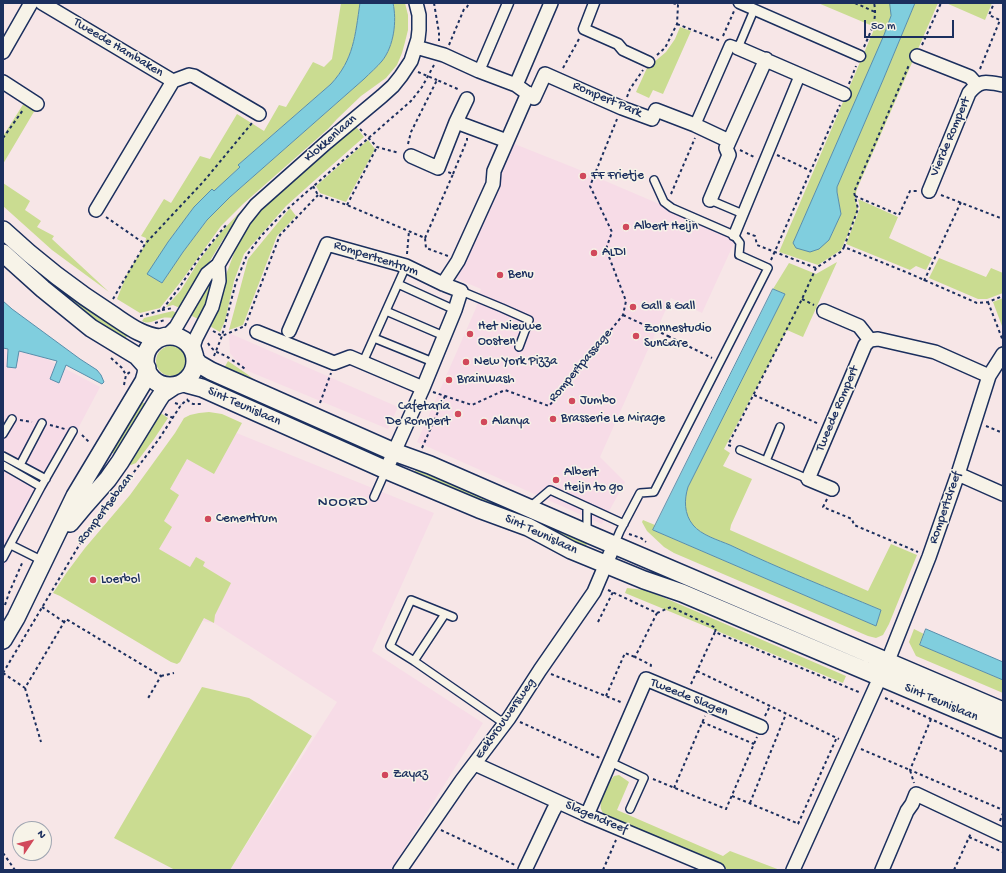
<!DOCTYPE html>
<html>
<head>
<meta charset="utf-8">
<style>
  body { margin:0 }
  #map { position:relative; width:1006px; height:873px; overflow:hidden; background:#f7e6e7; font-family:"Gochi Hand",sans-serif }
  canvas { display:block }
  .frame { position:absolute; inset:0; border:4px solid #1b2f5e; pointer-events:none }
  .north { position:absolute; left:12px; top:821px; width:40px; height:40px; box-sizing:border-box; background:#f7f3e8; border:1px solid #9fa5b1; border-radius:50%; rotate:55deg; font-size:11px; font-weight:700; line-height:16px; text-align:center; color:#1b2f5e }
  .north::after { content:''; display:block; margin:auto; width:14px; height:18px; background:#d1495b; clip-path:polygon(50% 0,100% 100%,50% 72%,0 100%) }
  .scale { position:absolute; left:864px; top:20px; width:90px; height:18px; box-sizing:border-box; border:2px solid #1b2f5e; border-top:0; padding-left:5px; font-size:12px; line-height:14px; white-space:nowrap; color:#1b2f5e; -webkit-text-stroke:3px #f7f3e8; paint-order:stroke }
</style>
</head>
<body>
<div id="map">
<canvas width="1006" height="873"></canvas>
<div class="frame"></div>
<div class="north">N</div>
<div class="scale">50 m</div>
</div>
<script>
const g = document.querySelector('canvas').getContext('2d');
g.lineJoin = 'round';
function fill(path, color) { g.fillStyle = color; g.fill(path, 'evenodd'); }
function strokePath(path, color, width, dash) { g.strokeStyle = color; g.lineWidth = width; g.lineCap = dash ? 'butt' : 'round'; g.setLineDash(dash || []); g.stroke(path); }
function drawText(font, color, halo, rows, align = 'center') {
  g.font = font + ' "Gochi Hand",sans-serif'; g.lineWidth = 3; g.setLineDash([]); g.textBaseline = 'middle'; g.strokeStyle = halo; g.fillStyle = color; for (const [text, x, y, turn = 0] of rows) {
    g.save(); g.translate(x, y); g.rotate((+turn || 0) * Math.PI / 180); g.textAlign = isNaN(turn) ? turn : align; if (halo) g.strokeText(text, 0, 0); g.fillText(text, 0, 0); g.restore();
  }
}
const built = new Path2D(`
  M507 141 575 168 699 221 735 241 702 313 671 298 600 457 625 482 602 524 417 442 476 308 481 289 451 276Z
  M229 333 398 407 388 429 243 369 230 353Z
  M3 348 43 357 100 387 3 570Z
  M202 419 434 513 372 651 483 723 391 870H230L337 702 214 623 186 618 156 654 66 594Z`);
const green = new Path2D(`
  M341 3H360C355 36 354 59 331 84L238 165 240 167 214 191 212 190 194 207 168 242 148 274 162 283 183 252 207 220 230 197 364 79C370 73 377 67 382 61 394 46 397 21 393 3H405L408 15V30L405 42 402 53 397 65 386 78 361 96 337 119 328 129 243 204 221 226 182 280 160 308 140 313 117 299 127 274 145 245 146 238 141 236 164 199 171 203 200 156 210 159 237 114 264 131 279 105 286 107 313 62 324 67 332 59Z
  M818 3H899L886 31 793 243 829 240 841 214 837 192V187L883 80 915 3H938L857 189C855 196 854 200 858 206L857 213 841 250 818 265 779 252 875 27Z
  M946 3H992L985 20Z
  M680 27 691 31 663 94 653 90 649 98 636 92 647 68 666 52 675 39Z
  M24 103 35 110 3 164V136Z
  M355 125 364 137 315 180 286 206 271 223 244 254 234 281 225 321 220 332 208 325 224 280 239 240 248 225 260 211 277 194Z
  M368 140 375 149 346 202 320 193 316 186Z
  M3 183 30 201 25 210 41 221 37 227 54 236 52 239 109 292 52 250 3 206Z
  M858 199 898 217 889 238 932 258 926 270 916 266 910 270 846 244 860 208Z
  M249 204C222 236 203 274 182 309L173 305 166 307 181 290 200 259 222 231 239 213Z
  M290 208 296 216 277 236 243 325 229 330 248 259Z
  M3 235 130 331 123 343 3 249Z
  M939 258 986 277 991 268 1003 273V293L987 299H978L929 278Z
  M837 262 803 337 787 330 724 449 730 453 723 466 752 479 731 525 730 530 868 591 891 544 917 555 889 624 883 635 876 638 868 636 674 553 664 547 647 531 642 522 643 520 655 525 653 530 876 626 881 610C831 589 780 569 730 545 718 540 701 535 693 525 684 514 684 500 688 487L785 294 773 289 789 263 816 274Z
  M213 276 212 289 200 320 188 314Z
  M1003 298V327L1002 326 993 302Z
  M173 311 178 314 176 318C171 318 167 317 162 318 155 320 149 325 142 321L144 318Z
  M156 361a15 15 0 1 1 30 0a15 15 0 1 1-30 0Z
  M228 361 247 374 260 384 222 372Z
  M218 380 379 454H371L272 411 214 388Z
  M139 400 149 406 119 457 108 450Z
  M156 410 168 418 154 439 136 463 131 465 125 461Z
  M209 412 222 414 242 423 214 474 187 459 170 489 179 495 164 521 172 527 159 549 190 567 196 557 205 562 203 566 231 583 215 615 214 623 204 618 180 662 177 664 171 662 60 596 53 593 67 572 85 548 130 495 175 433 184 418 190 415 199 413Z
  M417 465 589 539 584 551 414 474Z
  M627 588 644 590 658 595 846 676 843 683 625 593Z
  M914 629 924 634 920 645 1003 680V693L916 656 909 642Z
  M202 687 249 698 312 736 230 870H175L114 838Z
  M619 775 629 782 617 810 723 856 730 851 780 870H729L605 817C604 814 602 812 601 809 599 800 609 782 614 776Z`);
const water = new Path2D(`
  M360 3H393C397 21 394 46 382 61 377 67 370 73 364 79L230 197 207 220 183 252 162 283 147 274 168 242 194 207 212 189 214 191 240 167 238 165 331 84C354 59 355 36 360 3Z
  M890 3H915L883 80 837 187V192L841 214 829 240 819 249 810 252 796 248 793 243 884 35 891 16Z
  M773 289 785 294 688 487C684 500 684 514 693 525 701 535 718 540 730 545 780 569 831 589 881 610L876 626 653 530Z
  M3 301 12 309 80 359 97 370 101 375 104 382 102 384 66 365 59 383 50 379 57 361 19 351 16 368 7 367 8 349 3 348Z
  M926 629 1003 662V680L920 645Z`);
const path = new Path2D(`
  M434 3 439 33V41
  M673 3 678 5
  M855 3 875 12
  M677 24 721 41
  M723 36 734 11
  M449 45 464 9 467 7 469 3
  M922 45 941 3
  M864 47C870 33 878 19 874 3
  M657 55 665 48 677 24 678 5 679 3
  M563 68 579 39
  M980 69 1000 20 989 15 994 3
  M418 72 437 80
  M849 84 856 66
  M627 97 630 89 643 70
  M360 129 377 147 399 153
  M3 138 23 110
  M408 144 411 132 437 80 460 90
  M740 150 754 157
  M777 155 811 171
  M453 174 467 140V138
  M313 186 318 195 347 205 425 238 426 248 448 256
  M671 194 695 138
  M941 195 1003 219
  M855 196 899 215 910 191H917
  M347 205 377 147
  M106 217 145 244
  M747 233 755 236 757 245 816 268 842 251 844 247 906 272 977 303 988 302 1003 296
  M425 238 453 174 448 172
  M844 247 858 209 854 192 909 65
  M407 254 409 231
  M771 260 840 105
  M924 281 961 202
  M113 299 145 244 204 181 252 123
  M802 299 814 305
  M988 302 1003 341
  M162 310 173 308
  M623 315 668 336 664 346
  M141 317V316L162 310 179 288 199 258 226 225
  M155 323 165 320
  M245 326 280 235 318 195
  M213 331 222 336 245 326
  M668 336 712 358
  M208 343C214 354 223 353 232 360 237 363 242 366 246 370
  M214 356 222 336 236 282 247 255 261 236 285 211 411 101 422 87 434 65
  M111 358 122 368 126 375
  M124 385 126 375 130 372
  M433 392 472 405 505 390 549 406 623 315 626 301 606 249 612 232 590 186 617 119
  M754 395 819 424
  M187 400 193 404H201
  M175 403 181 405
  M320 403 331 373
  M165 414 173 418
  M20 420 32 422
  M50 425 65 429
  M986 426 1003 433
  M82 435 90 443
  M731 446 728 445 802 299 816 268
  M422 448 445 396
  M827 499 823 507 852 519 854 525 918 552
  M629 534 641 538 646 542
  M608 590 657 613 635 657 651 665 650 669
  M5 605 9 593 23 561
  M42 607 64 622
  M657 613 671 607 716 628 715 632
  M598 622 613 592
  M697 671 839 739
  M3 673 81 542 159 439 181 405 188 399
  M3 673 25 688 66 619 161 676 147 700
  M551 674 623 703
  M161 676 174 673
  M691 684 715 632 861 693
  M25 688 41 742
  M606 696 625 653 635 657
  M885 698 1003 752
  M765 716 770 706
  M931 719 910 770 1003 810
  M520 722 600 758
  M702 722 754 744
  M861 749 910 770 914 783
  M653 779 726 809 757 737
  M674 788 705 716
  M732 796 799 824
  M750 803 786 714
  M1000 821 1003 813
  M798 824 837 737
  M441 830 515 865
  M969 837 1003 852
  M3 853 15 870
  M603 870 616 840
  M954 870 971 833`);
const service = new Path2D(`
  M738 48 754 10
  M710 200 743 214
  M398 284 455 310
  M461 291 502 308 529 320 519 347
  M386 311 444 336
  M374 338 433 362
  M363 362 406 266
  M3 434 12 419
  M740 450 808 479
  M3 456 46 479
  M766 461 780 427
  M3 465 41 487 3 558
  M20 465 42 423
  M41 487 73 431
  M374 497 386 470
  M530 507 550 490 624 524
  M587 507V534
  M11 545 43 561
  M614 545 620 531 640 493 654 492 768 268 739 255 740 243 734 235 672 208 664 202 654 180
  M453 617 411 600 390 646 414 661 505 724
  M414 661 445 614
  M610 762 644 778 630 809`);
const pedestrian = new Path2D(`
  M594 3 584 29 618 44 623 50 649 62
  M739 3 860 56
  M479 71 508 3
  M695 125 730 45 738 48
  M734 235 800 75`);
const minor = new Path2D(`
  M42 3 173 81
  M416 47 444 55 479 71 516 85 534 98 545 74 622 108 652 119 656 110 695 125 729 141
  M738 48 844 94
  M3 52 31 3
  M917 56 970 77 977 85
  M3 82 37 104
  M516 85 551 3
  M456 122 507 141
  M411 156 438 168 456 122 467 99
  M929 191 969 93C980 79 987 82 1003 85
  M710 200 729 155 726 148 728 144 766 59
  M96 210 173 81 189 75 194 76 259 114
  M443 284 458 261 493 184 494 171 528 93
  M824 311 859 326 870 340
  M289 331 327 244 406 266 443 284 461 291 455 310 423 388 386 470
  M257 332 334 363 350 357 423 388
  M166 337 176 327 207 274 218 265 244 220 256 205 327 142 382 96 393 86 401 76 411 61 418 39 419 30V15L416 3
  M194 354V344L196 338 212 307 219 281 218 265
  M958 474 1003 494
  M832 489 808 479 865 345 870 340 878 339 935 352 989 376
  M475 764 587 815 718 870
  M587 815 646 679 761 727
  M400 870 462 780 509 718 540 670 594 592 614 545
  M525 870 553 811 558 802
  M793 870 850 744 891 653 929 557 958 474 989 376 1003 354
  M882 870 907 811 912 804 916 794 1003 835`);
const tertiary = new Path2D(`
  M3 230C37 262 75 291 114 316 129 326 142 336 160 338
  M3 253 43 289 91 328 137 356 146 366
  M145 361a25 25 0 1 1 50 0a25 25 0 1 1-50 0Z
  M195 359 199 364 211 371 394 452 430 465 593 536 1003 711
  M182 383 187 384 202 388 386 470 479 509 528 527 571 550 644 580 682 593 1003 729
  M70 523 85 505 108 479 120 462 158 400 162 394 174 386
  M3 640 16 618 75 496 144 381 146 374 147 368`);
const markers = [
  [583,176,4,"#d1495b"],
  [626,227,4,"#d1495b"],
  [594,253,4,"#d1495b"],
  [500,275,4,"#d1495b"],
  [633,307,4,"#d1495b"],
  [470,334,4,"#d1495b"],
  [636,336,4,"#d1495b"],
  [466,362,4,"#d1495b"],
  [449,380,4,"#d1495b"],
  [572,401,4,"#d1495b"],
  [458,414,4,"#d1495b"],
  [553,419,4,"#d1495b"],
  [484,422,4,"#d1495b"],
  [556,480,4,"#d1495b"],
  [208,519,4,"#d1495b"],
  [93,580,4,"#d1495b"],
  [385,775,4,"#d1495b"]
];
const streetNames = [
  ["Tweede Hambaken",118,48,31],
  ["Rompert Park",607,100,23],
  ["Vierde Rompert",951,137,-67],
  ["Klokkenlaan",331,139,-41],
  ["Rompertcentrum",376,259,18],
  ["Rompertpassage",581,366,-50],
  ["Sint Teunislaan",244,407,24],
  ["Tweede Rompert",838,409,-67],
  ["Rompertdreef",946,508,-71],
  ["Rompertsebaan",106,509,-53],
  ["Sint Teunislaan",541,535,25],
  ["Tweede Slagen",689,698,22],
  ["Sint Teunislaan",941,703,23],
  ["Eekbrouwersweg",506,719,-55],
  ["Slagendreef",596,818,23]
];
const poiNames = [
  ["FF Frietje",591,176],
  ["Albert Heijn",634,227],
  ["ALDI",602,253],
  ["Benu",508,275],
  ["Gall & Gall",641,307],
  ["Het Nieuwe",478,327],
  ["Oosten",478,342],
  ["Zonnestudio",644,329],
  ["SunCare",644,344],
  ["New York Pizza",474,362],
  ["BrainWash",457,380],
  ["Jumbo",580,401],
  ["Cafetaria",450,407,"right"],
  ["De Rompert",450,422,"right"],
  ["Brasserie Le Mirage",561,419],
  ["Alanya",492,422],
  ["Albert",564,473],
  ["Heijn to go",564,488],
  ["Cementrum",216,519],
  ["Loerbol",101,580],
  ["Zayaz",393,775]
];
const quarterNames = [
  ["NOORD",343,503]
];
fill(built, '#f7dce7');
fill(green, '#cadc91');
fill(water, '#80cede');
strokePath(water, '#588eab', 1);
strokePath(service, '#1b2f5e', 10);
strokePath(pedestrian, '#1b2f5e', 13);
strokePath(minor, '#1b2f5e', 16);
strokePath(tertiary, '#1b2f5e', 20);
strokePath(path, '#1b2f5e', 2, [3, 3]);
strokePath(service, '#f7f3e8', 7);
strokePath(pedestrian, '#f7f3e8', 10);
strokePath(minor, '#f7f3e8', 13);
strokePath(tertiary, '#f7f3e8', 17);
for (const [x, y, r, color] of markers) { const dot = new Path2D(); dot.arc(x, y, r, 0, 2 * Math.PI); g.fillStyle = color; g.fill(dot); strokePath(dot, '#f7f3e8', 1.5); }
drawText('13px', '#1b2f5e', '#f7f3e8', streetNames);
drawText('13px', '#1b2f5e', '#f7f3e8', poiNames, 'left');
g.letterSpacing = '1px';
drawText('15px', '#1b2f5e', '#f7f3e8', quarterNames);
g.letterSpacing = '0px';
</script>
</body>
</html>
